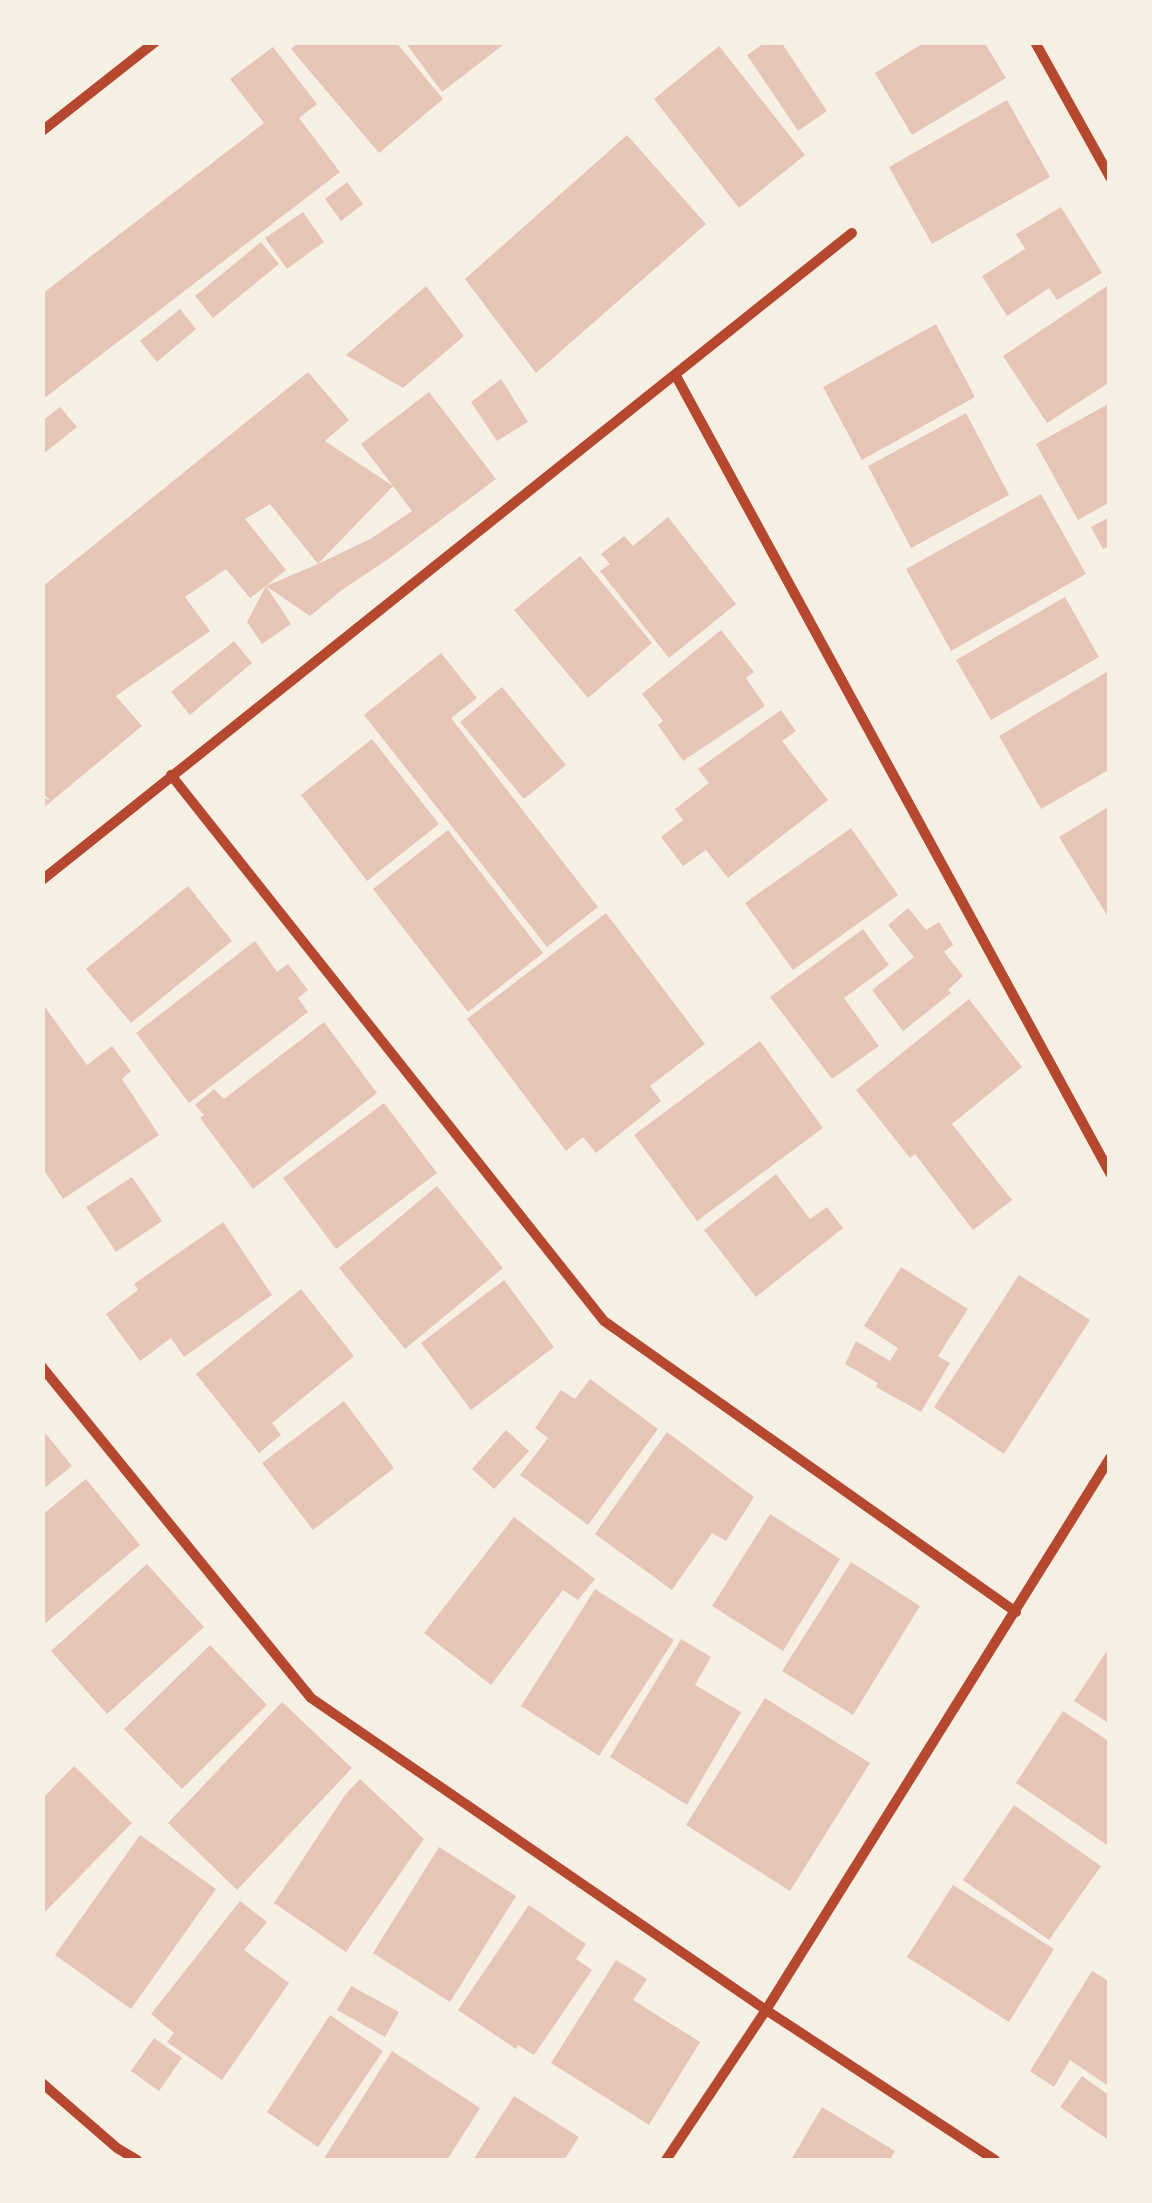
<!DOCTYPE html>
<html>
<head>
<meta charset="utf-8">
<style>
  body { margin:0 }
  #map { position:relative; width:1152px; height:2203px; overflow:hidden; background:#f6efe4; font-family:Raleway,sans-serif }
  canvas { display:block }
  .frame { position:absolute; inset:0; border:45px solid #f6efe4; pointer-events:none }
</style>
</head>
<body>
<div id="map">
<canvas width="1152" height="2203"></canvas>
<div class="frame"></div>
</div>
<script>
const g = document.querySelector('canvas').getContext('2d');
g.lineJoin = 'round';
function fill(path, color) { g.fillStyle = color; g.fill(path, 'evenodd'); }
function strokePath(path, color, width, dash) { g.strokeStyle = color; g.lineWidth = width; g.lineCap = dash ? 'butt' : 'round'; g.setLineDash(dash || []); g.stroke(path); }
const building = new Path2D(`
  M299 42H396L443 99 379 153 291 49Z
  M405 42H507L442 92Z
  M766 42H781L827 111 798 131 747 55Z
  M925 42H984L1006 78 912 135 875 73Z
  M719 46 805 155 739 208 654 99Z
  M273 47 317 104 299 118 340 172 42 400V294L264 123 230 79Z
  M1007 100 1050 177 932 244 889 167Z
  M627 135 706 224 536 373 465 279Z
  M347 182 363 204 341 221 325 199Z
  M1061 207 1102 273 1057 300 1049 288 1007 316 982 276 1025 249 1016 234Z
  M303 212 324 242 287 269 265 238Z
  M261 242 279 264 213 318 195 296Z
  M1110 284V382L1047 423 1003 356Z
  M426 286 464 336 403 388 346 355Z
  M180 309 196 329 157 362 140 341Z
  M936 324 975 397 862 460 823 387Z
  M308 372 349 420 325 441 393 486 318 564 372 538 412 511 361 444 429 392 496 479 387 560 342 590 310 616 266 586 291 624 262 644 247 622 266 586 318 564 270 504 245 519 286 570 262 589 250 598 226 569 185 597 210 631 116 696 142 726 42 809V797L50 801 42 792V587Z
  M501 379 528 422 497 441 471 402Z
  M1110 403V502L1078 520 1036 444Z
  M60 407 77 427 42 455V421Z
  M966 413 1009 495 911 548 868 466Z
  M1041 494 1086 574 951 651 906 569Z
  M668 517 736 604 669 658 600 571 610 564 601 554 624 536 633 546Z
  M1110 517V546L1103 549 1091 527Z
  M580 556 652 643 588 698 514 610Z
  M1065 597 1099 657 991 720 956 660Z
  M721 630 754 672 746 678 765 706 683 761 658 725 663 721 642 694Z
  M234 641 252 663 190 715 171 692Z
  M441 653 477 698 451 718 598 907 547 947 364 715Z
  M1110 670V769L1041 809 999 736Z
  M502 687 566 765 524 799 460 722Z
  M781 710 796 731 782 741 828 800 728 878 706 850 683 866 661 837 683 820 675 809 709 783 698 769Z
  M372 739 439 824 367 881 301 795Z
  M1110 806V920L1059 837Z
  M851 828 898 895 793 970 745 903Z
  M448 830 543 953 468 1012 373 889Z
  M188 886 232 941 131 1023 86 969Z
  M908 908 926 930 939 922 953 945 944 952 963 976 948 990 951 993 903 1031 872 990 914 957 888 925Z
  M606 913 705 1044 650 1086 661 1101 596 1153 583 1137 566 1151 467 1019Z
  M863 929 889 965 844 998 879 1046 832 1079 770 997Z
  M255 941 277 972 288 964 308 990 298 998 308 1012 189 1103 136 1033Z
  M969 999 1022 1067 952 1124 1012 1200 973 1230 915 1154 910 1158 856 1090Z
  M42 1003 87 1065 112 1046 131 1071 122 1079 159 1135 63 1199 42 1167Z
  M324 1022 377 1093 253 1189 200 1118 204 1115 195 1105 214 1089 224 1099Z
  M760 1041 823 1128 697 1221 634 1135Z
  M384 1103 437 1173 336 1249 283 1178Z
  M776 1174 810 1219 827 1207 843 1228 756 1297 704 1230Z
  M132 1177 162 1221 116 1252 86 1207Z
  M437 1186 503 1268 405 1349 339 1268Z
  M223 1222 272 1295 184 1357 171 1338 140 1361 106 1314 138 1290 134 1284Z
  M901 1267 968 1309 938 1356 950 1363 921 1412 876 1387 878 1383 845 1364 856 1341 890 1361 898 1348 864 1326Z
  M1019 1275 1090 1320 1004 1454 934 1407Z
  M504 1280 554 1347 471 1410 421 1343Z
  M301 1289 354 1356 272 1423 281 1435 259 1453 196 1374Z
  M590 1379 658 1429 588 1525 520 1475 548 1438 535 1428 561 1390 575 1399Z
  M344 1401 394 1468 313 1530 262 1463Z
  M42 1429 72 1466 42 1490Z
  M506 1430 529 1451 494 1489 472 1469Z
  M667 1432 754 1497 726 1541 712 1533 672 1590 595 1534Z
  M86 1479 140 1545 42 1626V1515Z
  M770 1514 840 1559 783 1651 712 1606Z
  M514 1517 595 1579 578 1600 563 1590 491 1685 424 1633Z
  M851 1562 920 1606 853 1715 782 1671Z
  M147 1564 204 1627 107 1714 51 1651Z
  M595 1589 674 1640 599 1756 521 1706Z
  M681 1639 711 1657 695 1685 741 1712 687 1805 610 1757Z
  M210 1645 267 1705 182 1789 124 1729Z
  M1110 1646V1724L1074 1701Z
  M765 1698 870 1763 790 1891 686 1825Z
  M282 1702 352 1768 237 1890 168 1823Z
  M1063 1711 1110 1742V1847L1016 1783Z
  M74 1766 132 1823 42 1915V1799Z
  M360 1779 424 1839 346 1952 274 1903 345 1795Z
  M1014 1805 1101 1866 1049 1940 963 1880Z
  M140 1835 216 1889 131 2009 55 1955Z
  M439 1847 516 1896 450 2002 373 1953Z
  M953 1885 1054 1949 1009 2022 907 1957Z
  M240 1901 267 1922 244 1950 289 1983 222 2080 167 2042 174 2033 151 2014Z
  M529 1905 586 1944 576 1959 592 1970 534 2055 518 2045 516 2049 458 2010Z
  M616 1960 647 1979 633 2000 700 2042 649 2125 551 2063Z
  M1092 1971 1110 1982V2087L1070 2060 1054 2087 1030 2071Z
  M351 1986 399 2012 385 2037 337 2010Z
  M330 2015 383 2051 318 2147 267 2112Z
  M154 2038 182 2058 159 2091 131 2071Z
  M392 2051 480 2108 447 2160H323Z
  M1082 2076 1110 2096V2141L1060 2107Z
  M514 2096 579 2137 564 2160H473Z
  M822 2107 895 2151 890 2160H791Z`);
const minor = new Path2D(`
  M1035 42 1110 177
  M42 131 155 42
  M676 376 1110 1173
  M171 775 604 1321 1016 1612
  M42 880 852 233
  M42 1367 311 1698 766 2010 995 2160
  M42 2083 117 2148 137 2160
  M666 2160 766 2010 1110 1458`);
fill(building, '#e6c5b7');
strokePath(minor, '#b5482f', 10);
</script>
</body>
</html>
